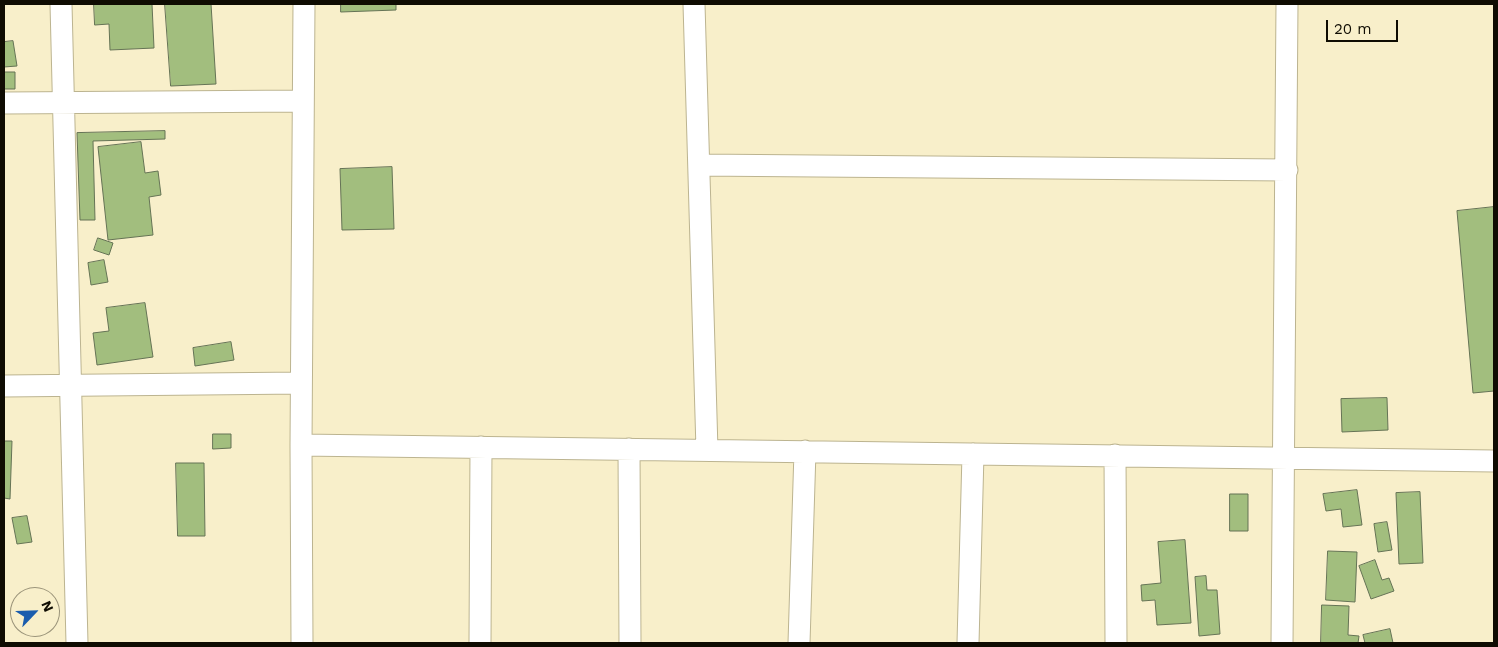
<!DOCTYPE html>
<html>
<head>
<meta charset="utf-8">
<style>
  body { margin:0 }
  #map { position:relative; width:1498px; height:647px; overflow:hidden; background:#f8efca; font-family:"Work Sans",sans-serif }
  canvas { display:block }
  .frame { position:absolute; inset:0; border:5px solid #0f0c02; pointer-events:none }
  .north { position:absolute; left:10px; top:587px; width:50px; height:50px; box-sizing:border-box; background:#f8efca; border:1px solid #9b947a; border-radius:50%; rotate:66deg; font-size:14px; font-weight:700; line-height:20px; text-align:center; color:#0f0c02 }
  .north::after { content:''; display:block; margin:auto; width:18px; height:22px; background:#1b5dad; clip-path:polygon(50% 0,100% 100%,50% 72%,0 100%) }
  .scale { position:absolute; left:1326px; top:20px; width:72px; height:22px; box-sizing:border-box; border:2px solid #0f0c02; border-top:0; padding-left:6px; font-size:15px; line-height:18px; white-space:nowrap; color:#0f0c02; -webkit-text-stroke:4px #f8efca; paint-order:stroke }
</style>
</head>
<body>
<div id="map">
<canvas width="1498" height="647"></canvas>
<div class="frame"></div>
<div class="north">N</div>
<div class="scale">20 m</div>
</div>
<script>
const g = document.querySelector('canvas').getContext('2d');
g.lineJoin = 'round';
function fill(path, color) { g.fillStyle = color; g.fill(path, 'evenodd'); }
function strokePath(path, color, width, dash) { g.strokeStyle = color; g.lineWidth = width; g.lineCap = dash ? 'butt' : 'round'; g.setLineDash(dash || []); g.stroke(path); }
const building = new Path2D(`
  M94 4H152L154 48 110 50 109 24 95 25Z
  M165 4H211L216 84 171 86Z
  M341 4H396V10L341 12Z
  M13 41 17 66 4 67V42Z
  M4 72H15V89H4Z
  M165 131V139L93 141 95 220H80L77 133Z
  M141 142 145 173 158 171 161 195 149 197 153 235 108 240 98 147Z
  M392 167 394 229 342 230 340 169Z
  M1494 207V391L1473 393 1457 211Z
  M98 238 113 243 109 255 94 250Z
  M104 260 108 282 91 285 88 263Z
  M145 303 153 357 97 365 93 333 109 331 106 308Z
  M231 342 234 360 195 366 193 348Z
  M1387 398 1388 430 1342 432 1341 399Z
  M213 434H231V448L213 449Z
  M4 441H12L10 499 4 498Z
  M176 463H204L205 536H178Z
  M1357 490 1362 525 1343 527 1341 509 1326 511 1323 494Z
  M1420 492 1423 563 1399 564 1396 493Z
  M1230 494H1248V531H1230Z
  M27 516 32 542 17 544 12 518Z
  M1387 522 1392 550 1378 552 1374 524Z
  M1185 540 1191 623 1157 625 1155 600 1142 601 1141 585 1161 583 1158 542Z
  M1328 551 1357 552 1355 602 1326 600Z
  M1375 560 1382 580 1389 578 1394 591 1371 599 1359 566Z
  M1206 576 1207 590H1217L1220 634 1199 636 1195 577Z
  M1322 605 1349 606 1348 635 1359 636 1358 643H1321Z
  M1390 629 1393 643H1365L1363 635Z`);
const street = new Path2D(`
  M61 4 77 643
  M694 4 707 450
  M4 103 303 101
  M699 165 1287 170
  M4 386 301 383
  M301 445 1494 461
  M629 449 630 643
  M1115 455 1116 643
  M302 643 301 445 304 4
  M480 643 481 447
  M799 643 805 451
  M968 643 973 454
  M1282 643 1287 4`);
fill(building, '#a2be7e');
strokePath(building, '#657355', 1);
strokePath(street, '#bcb490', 23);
strokePath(street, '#fff', 21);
</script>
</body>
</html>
